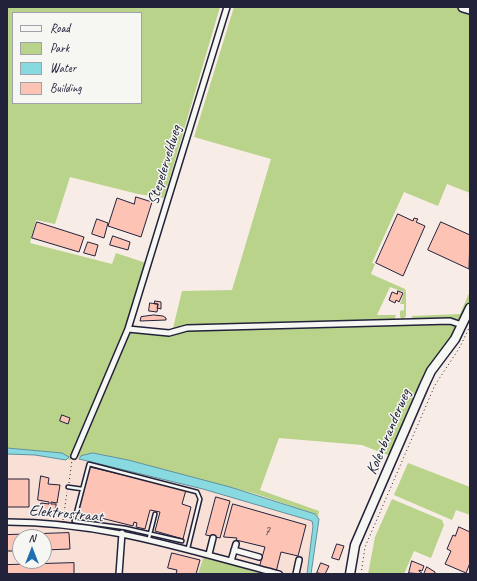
<!DOCTYPE html>
<html>
<head>
<meta charset="utf-8">
<style>
  body { margin:0 }
  #map { position:relative; width:477px; height:581px; overflow:hidden; background:#f7ece6; font-family:Caveat,sans-serif }
  canvas { display:block }
  .frame { position:absolute; inset:0; border:8px solid #22223b; pointer-events:none }
  .legend { position:absolute; left:12px; top:12px; width:130px; height:92px; box-sizing:border-box; background:#f6f6f2; border:1px solid #a1a1a9; margin:0; padding:5px 7px; list-style:none; font-size:12px; color:#22223b }
  .legend li { display:flex; align-items:center; gap:8px; height:20px }
  .legend b { width:20px; border:1px solid #a1a1a9 }
  .north { position:absolute; left:12px; top:529px; width:40px; height:40px; box-sizing:border-box; background:#f6f6f2; border:1px solid #a1a1a9; border-radius:50%; rotate:0deg; font-size:11px; font-weight:700; line-height:16px; text-align:center; color:#22223b }
  .north::after { content:''; display:block; margin:auto; width:14px; height:18px; background:#1f6fb2; clip-path:polygon(50% 0,100% 100%,50% 72%,0 100%) }
</style>
</head>
<body>
<div id="map">
<canvas width="477" height="581"></canvas>
<div class="frame"></div>
<ul class="legend">
<li><b style="height:5px;background:#f6f6f2"></b>Road</li>
<li><b style="height:11px;background:#b9d38a"></b>Park</li>
<li><b style="height:11px;background:#89dae0"></b>Water</li>
<li><b style="height:11px;background:#fdc3b5"></b>Building</li>
</ul>
<div class="north">N</div>
</div>
<script>
const g = document.querySelector('canvas').getContext('2d');
g.lineJoin = 'round';
function fill(path, color) { g.fillStyle = color; g.fill(path, 'evenodd'); }
function strokePath(path, color, width, dash) { g.strokeStyle = color; g.lineWidth = width; g.lineCap = dash ? 'butt' : 'round'; g.setLineDash(dash || []); g.stroke(path); }
function drawText(font, color, halo, rows, align = 'center') {
  g.font = font + ' Caveat,sans-serif'; g.lineWidth = 3; g.setLineDash([]); g.textBaseline = 'middle'; g.strokeStyle = halo; g.fillStyle = color; for (const [text, x, y, turn = 0] of rows) {
    g.save(); g.translate(x, y); g.rotate((+turn || 0) * Math.PI / 180); g.textAlign = isNaN(turn) ? turn : align; if (halo) g.strokeText(text, 0, 0); g.fillText(text, 0, 0); g.restore();
  }
}
const built = new Path2D(`
  M7 452 38 453 123 462 316 519 309 574H7ZM20 537H44V561H20Z`);
const green = new Path2D(`
  M7 7H220L164 198 138 194 70 177 55 224 36 220 30 243 112 264 116 253 146 263 127 324 74 447 71 460 67 459 62 453 7 448ZM13 13H141V103H13Z
  M234 7H457L470 11V193L447 184 438 206 404 192 372 263 375 264 371 274 405 289 406 292V316L403 320 400 317V311L404 310V304H400L404 292 390 287 377 315H396L394 321 175 329 173 328 182 291 232 290 271 159 194 137Z
  M470 291V301L460 319 415 320 411 316 460 314Z
  M453 323 457 328 455 334 415 393 405 416 401 432 390 456 362 445 279 438 260 490 319 511 318 517 315 514 256 494 119 458 93 453 75 458 128 333 165 335 190 330Z
  M408 463 470 487V515L456 510 452 520 394 495Z
  M392 499 442 520 444 525 431 558 414 551 404 574H368L375 537Z
  M204 556 272 574H198Z`);
const water = new Path2D(`
  M7 448 62 453 69 457 66 460 35 455 7 454Z
  M93 453 128 460 230 487 315 514 319 519 311 574H307L313 526 312 521 203 489 79 459 81 456Z`);
const building = new Path2D(`
  M136 197 152 202 141 237 108 226 117 198 134 204Z
  M398 214 413 221 414 218 418 219 416 222 425 226 403 276 376 263Z
  M97 219 108 223 104 238 92 234Z
  M37 222 84 237 79 252 32 238Z
  M441 222 470 235 469 269 428 250Z
  M113 236 130 242 128 250 110 245Z
  M88 242 98 245 95 256 84 253Z
  M398 291 403 293 399 302 396 300 395 303 389 300 392 292 397 294Z
  M155 301 161 302V309L157 308 158 304H155Z
  M150 303 158 304 157 312 149 311Z
  M154 315 163 316 166 318V320L140 321 141 317Z
  M62 415 70 418 68 424 60 421Z
  M90 467 186 490 182 504 191 507 183 539 155 531 160 512 150 510 145 529 136 527 137 523 134 522 133 526 97 517 96 520 77 515Z
  M41 476 49 478 48 484 60 485 57 503 51 502V504H56V515L43 514 36 510 40 506 41 503 49 504V502L38 500Z
  M7 479H29V507H7Z
  M216 497 230 501 220 538 206 535Z
  M233 504 306 525 298 556 281 552 276 572 259 568 265 547 236 540 237 538 224 537Z
  M459 527 470 532V563L466 573 445 564 451 551 447 549 453 535 455 536Z
  M69 533 70 549 44 550V537H20V551H7V535Z
  M337 544 344 546 339 560 332 558Z
  M172 553 200 560 196 574H176L177 570 168 568Z
  M412 561 424 566 422 571 419 570V571L423 574 409 573Z
  M74 563V574H7V565Z
  M321 563 329 566 325 574 317 573Z
  M427 567 435 572V574H424Z`);
const path = new Path2D(`
  M69 483 72 460
  M63 520 67 492
  M361 574 365 547 435 385 460 347 470 326`);
const service = new Path2D(`
  M68 487 82 489
  M149 538 155 514
  M182 541 125 528 74 521 89 464 197 492 200 499 188 548`);
const minor = new Path2D(`
  M128 329 169 333 187 328 450 321 462 325
  M74 456 128 329 227 7
  M7 522C105 522 186 550 279 574
  M234 550 259 557
  M209 554 213 538
  M231 561 236 544
  M119 574 122 533
  M296 574 299 560`);
const primary = new Path2D(`
  M350 574 355 545 424 386 431 371 455 339 470 308`);
const trunk = new Path2D(`
  M463 7 470 9`);
const numberNames = [
  ["7",267,531]
];
const streetNames = [
  ["Stepelerveldweg",165,165,-73],
  ["Kolenbranderweg",389,432,-67],
  ["Elektrostraat",66,514,5]
];
fill(built, '#f9e0d7');
fill(green, '#b9d38a');
fill(water, '#89dae0');
strokePath(water, '#60909e', 1);
fill(building, '#fdc3b5');
strokePath(building, '#22223b', 1);
strokePath(service, '#22223b', 5.5);
strokePath(minor, '#22223b', 8);
strokePath(primary, '#22223b', 11);
strokePath(trunk, '#22223b', 12);
strokePath(path, '#22223b', 1, [1, 3]);
strokePath(service, '#f6f6f2', 2.5);
strokePath(minor, '#f6f6f2', 5);
strokePath(primary, '#f6f6f2', 8);
strokePath(trunk, '#f6f6f2', 9);
drawText('14px', '#594a5a', null, numberNames);
drawText('16px', '#22223b', '#f6f6f2', streetNames);
</script>
</body>
</html>
